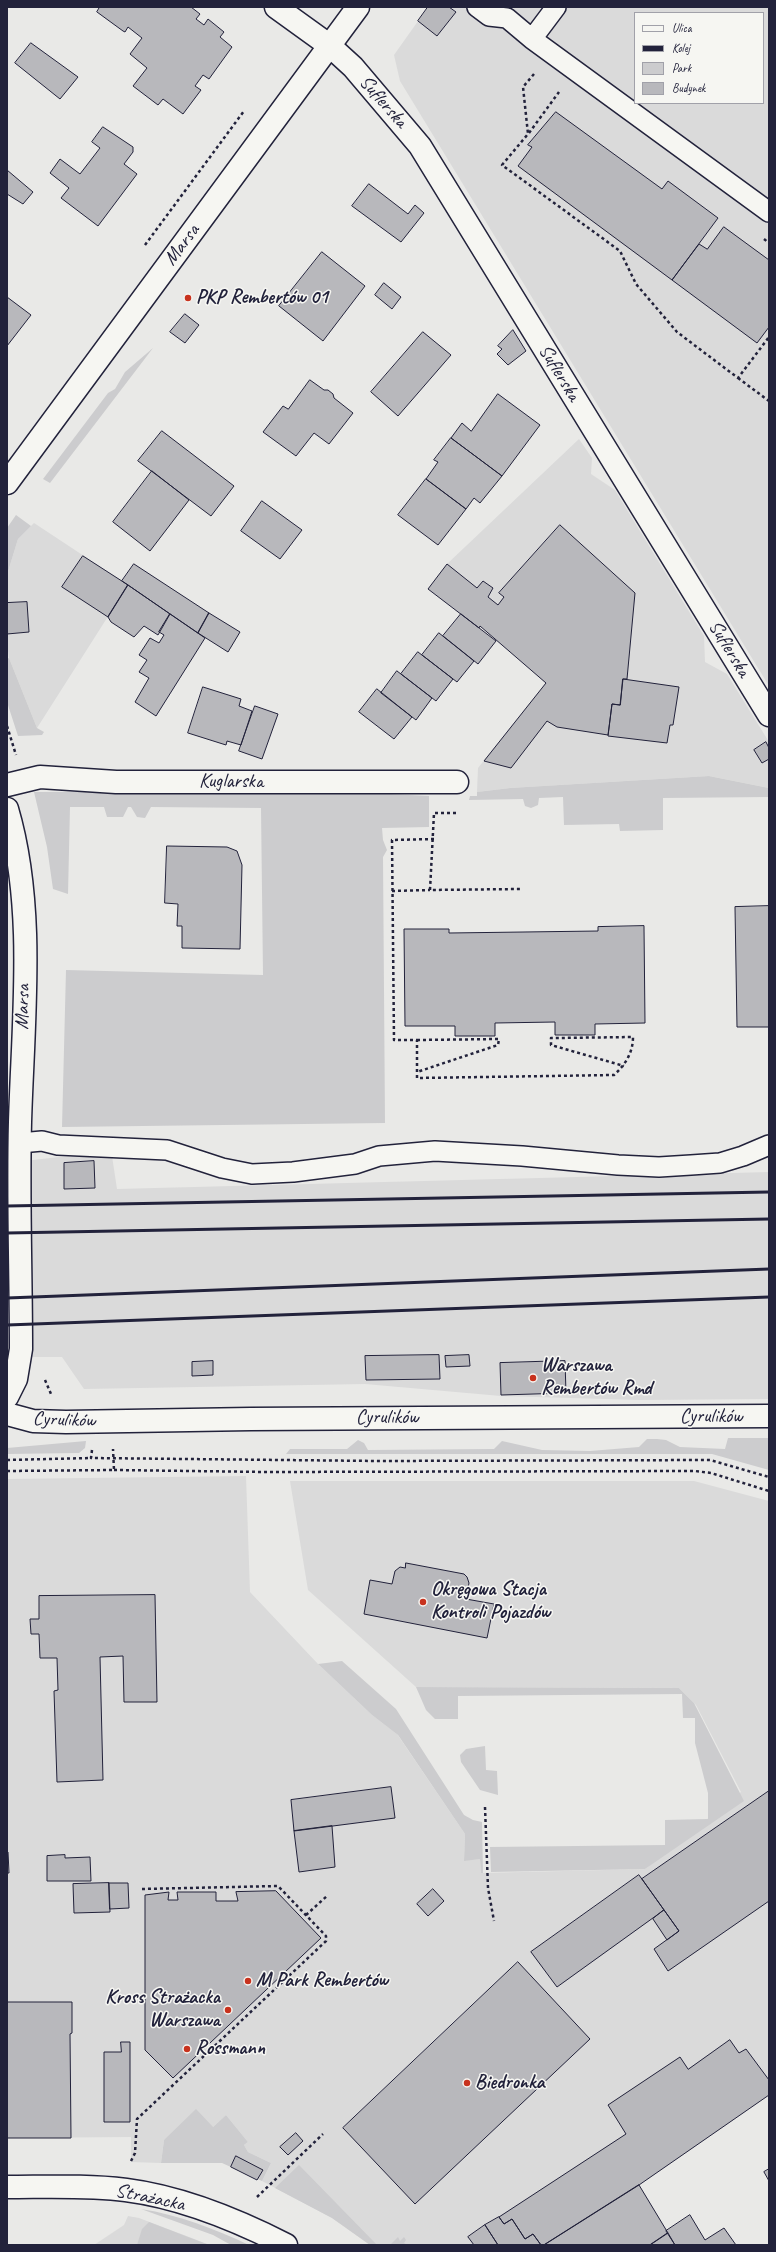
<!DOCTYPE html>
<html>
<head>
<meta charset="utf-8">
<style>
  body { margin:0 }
  #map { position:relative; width:776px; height:2252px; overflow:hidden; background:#e9e9e7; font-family:Caveat,sans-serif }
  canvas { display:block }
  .frame { position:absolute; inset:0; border:8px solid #22223b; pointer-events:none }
  .legend { position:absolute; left:634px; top:12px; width:130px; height:92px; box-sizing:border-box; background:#f6f6f2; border:1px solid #a1a1a9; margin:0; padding:5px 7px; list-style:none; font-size:12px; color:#22223b }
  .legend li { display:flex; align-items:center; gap:8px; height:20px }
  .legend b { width:20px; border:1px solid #a1a1a9 }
</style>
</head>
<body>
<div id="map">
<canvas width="776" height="2252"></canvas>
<div class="frame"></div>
<ul class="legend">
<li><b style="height:5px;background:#f6f6f2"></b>Ulica</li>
<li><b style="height:5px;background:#22223b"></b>Kolej</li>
<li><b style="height:11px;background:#ccccce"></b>Park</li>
<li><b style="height:11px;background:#b8b8bc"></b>Budynek</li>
</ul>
</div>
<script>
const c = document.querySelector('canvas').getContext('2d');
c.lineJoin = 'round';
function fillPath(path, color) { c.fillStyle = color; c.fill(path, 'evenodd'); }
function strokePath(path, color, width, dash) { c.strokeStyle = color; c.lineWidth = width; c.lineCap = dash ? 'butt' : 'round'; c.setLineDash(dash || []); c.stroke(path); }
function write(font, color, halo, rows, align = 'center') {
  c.font = font + ' Caveat,sans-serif'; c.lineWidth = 3; c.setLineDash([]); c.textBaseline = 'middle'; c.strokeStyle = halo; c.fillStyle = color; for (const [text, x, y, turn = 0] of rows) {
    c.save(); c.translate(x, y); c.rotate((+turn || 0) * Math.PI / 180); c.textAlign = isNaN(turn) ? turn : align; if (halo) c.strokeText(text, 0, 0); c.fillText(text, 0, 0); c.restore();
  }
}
const built = new Path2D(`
  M428 7H769V686L400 81 394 55ZM635 13H763V103H635Z
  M579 439 592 458 591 474 615 490 704 636 705 662 727 674 769 742V788L709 776 510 788 477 792 478 768 546 683 480 626 479 628 428 589 447 564Z
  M34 523 128 585 37 728 9 658 7 644V575L18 539Z
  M112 1156 117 1189 769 1172V1399L640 1400 501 1396 365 1384 84 1389 62 1357H7V1163L59 1157Z
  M246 1476 250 1592 318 1664 372 1715 397 1734 465 1834 464 1860 480 1859 481 1873 645 1869 741 1792 696 1705 679 1688 416 1687 308 1590 290 1481H694L769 1501V2095L639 2185 675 2245H370L332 2218 262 2181 271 2163 248 2152 244 2145 248 2142 226 2115 213 2127 164 2140 161 2163 131 2162V2137L7 2138V1479Z
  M128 2216 139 2218 210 2245H94L124 2225Z`);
const green = new Path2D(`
  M153 348 50 483 43 479 108 393 115 389 125 372Z
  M16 515 31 526 18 539 7 575V528Z
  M9 658 37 728 44 732 42 735 18 736 7 702V659Z
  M709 776 769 788V797L663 798V830L620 831 619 824 564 825 563 797 539 798 538 805 531 808 525 806 523 799 469 800 470 796H477V792L510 788Z
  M329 791 429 796V827L382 828 383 840 387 850 383 857 385 1123 62 1127 66 970 263 975 261 808 151 807 145 818 137 817 131 807H128L123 817H107L104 807H70L68 894 53 889 47 847 34 792Z
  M728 1438H769V1470L712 1454H286L290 1449H347L358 1440 364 1443 368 1450 494 1449 502 1441 542 1450 590 1451 639 1447 647 1439H657L666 1440 680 1447 725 1449Z
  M86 1441 85 1448 79 1453 7 1454V1448Z
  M342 1661 396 1709 464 1815 473 1820 482 1822 483 1873H481L480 1859 464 1861 465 1834 398 1735 372 1715 318 1664Z
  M416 1687 679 1688 694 1703 744 1801 645 1869 491 1872 490 1847 665 1845V1820L708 1819V1793L695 1743V1718H683L682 1694 458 1696V1719H435L426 1710Z
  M485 1746 486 1770 497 1771 498 1795 480 1790 461 1762 460 1755 466 1749Z
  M196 2109 213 2127 226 2115 248 2142 244 2145 248 2152 271 2163 262 2181 222 2163H161L164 2140Z
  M299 2165 377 2245H370L332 2218 275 2188Z
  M141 2209C179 2215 215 2229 249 2245H231L213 2235Z
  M149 2222 209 2245H210H137L142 2229Z
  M398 2237 400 2241 404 2237 406 2240 404 2243 407 2245H390Z`);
const building = new Path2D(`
  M100 7H191L200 14 196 19 204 25 208 19 224 32 220 37 232 47 209 79 203 75 195 86 201 90 183 114 163 99 158 105 133 86 147 68 130 54 142 38 128 27 125 32 123 31 97 12Z
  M428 7H449L456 12 437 36 418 21Z
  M31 43 78 77 60 99 15 63Z
  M556 112 662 189 668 181 718 218 672 280 518 166 532 147 528 145Z
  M103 127 133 147V152L124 164 137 174 98 226 61 198 69 188 50 173 60 159 80 174 100 148 92 142Z
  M7 170 33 192 23 204 7 194Z
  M369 184 408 214 415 205 424 213 401 242 352 206Z
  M724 227 769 260V327L757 343 672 280 699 244 707 249Z
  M322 252 365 286 323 341 279 306Z
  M384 283 401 297 392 309 375 295Z
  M7 297 31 315 7 346Z
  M185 314 199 325 185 343 170 332Z
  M513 330 526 351 508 365 497 354 502 349 498 346Z
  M423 332 451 355 398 416 371 392Z
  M310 380 324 390H328L333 394 334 398 353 413 329 444 314 433 296 456 263 432 283 406 288 409Z
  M498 394 540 425 502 476 451 438 462 423 471 431Z
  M162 431 234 486 211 516 138 461Z
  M451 438 502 476 480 503 474 498 466 509 426 479 438 462 434 460Z
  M152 471 189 500 150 551 113 522Z
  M426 479 466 509 438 545 398 515Z
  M262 501 302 530 280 559 241 531Z
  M560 525 635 593 627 679H623L620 705 612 704 608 735 557 727 547 721 511 768 484 761 546 683 480 626 479 628 428 589 447 564 477 588 483 581 493 588 488 597 498 605 504 597 499 593Z
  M83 556 128 585 108 617 62 587Z
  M134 564 209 613 198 633 122 581Z
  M128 585 170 614 158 635 144 626 134 637 111 622 108 617Z
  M27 602 29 632 7 634V603Z
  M209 613 240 632 228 652 198 633Z
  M170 614 205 638 156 716 135 702 149 678 139 672 147 660 139 655 150 638 159 643 164 635 159 632Z
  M461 614 496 641 478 664 443 636Z
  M439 633 474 661 457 682 422 655Z
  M418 652 453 679 436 701 401 674Z
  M397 671 432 698 416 720 381 693Z
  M623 679 679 687 673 725H670L667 743 608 736 612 704 620 705Z
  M203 687 241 699 239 706 252 711 241 745 227 741 226 745 188 733Z
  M377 689 412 717 394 739 359 712Z
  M255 706 278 714 262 759 239 751Z
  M766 742 769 748V759L762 763 754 750Z
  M167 846 227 847 237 851 242 865 240 949 182 948V926H177L178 904 165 903Z
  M769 906V1027H737L735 907Z
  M644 926 645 1023 595 1024V1035H555V1022L495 1023V1036H455V1026H405L404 929H449V933L598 931V927Z
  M94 1161 95 1188 64 1189V1163Z
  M439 1355 440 1379 366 1380 365 1356Z
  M469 1355 470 1366 446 1367 445 1356Z
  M213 1361V1375L192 1376V1362Z
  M565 1361 566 1393 501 1395 500 1363Z
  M406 1563 464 1574 467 1577 469 1583 466 1599 494 1604 487 1638 364 1614 370 1580 392 1584 395 1571 400 1567 405 1568Z
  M155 1595 157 1702H124L123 1656 100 1657 103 1780 57 1782 54 1691 58 1690 57 1658H40L39 1634H31L30 1619H39V1596Z
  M391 1787 395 1818 294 1831 291 1800Z
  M769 1791V1901L668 1971 654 1949 679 1931 642 1879Z
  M332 1826 335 1867 299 1872 294 1831Z
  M7 1852H8L9 1873H7Z
  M65 1855V1858L90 1857 91 1881H47V1856Z
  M639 1875 664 1910 557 1987 531 1952Z
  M109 1883H128L129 1908 110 1909Z
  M109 1883 110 1912 74 1913 73 1884Z
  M433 1889 444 1901 428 1916 417 1904Z
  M276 1891 321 1938 173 2078 145 2050V1895L169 1892 168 1900H178L177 1892H216V1901H238L236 1892Z
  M664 1910 679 1931 667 1940 653 1919Z
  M518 1962 590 2039 415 2204 343 2128Z
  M7 2002H72V2033L70 2034 71 2138H7Z
  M730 2040 739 2053 746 2049 769 2080V2095L639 2185 544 2245H541L533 2234 525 2239 512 2219 504 2224 499 2217 626 2134 608 2105 680 2057 688 2069Z
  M121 2042H130V2122H104V2052H121Z
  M296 2133 303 2141 288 2155 280 2147Z
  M236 2156 263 2170 257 2180 231 2167Z
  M769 2169V2181L764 2172Z
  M639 2185 668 2233 650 2245H544Z
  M690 2215 705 2240 724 2228 736 2245H675L666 2231Z
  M499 2217 504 2224 512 2219 525 2239 533 2234 541 2245H498L485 2225Z
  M485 2225 498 2245H474L468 2237Z
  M668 2233 675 2245H650Z`);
const path = new Path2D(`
  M534 74 523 87 528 134 502 165 620 251 636 284 677 332 738 378 769 337
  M529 133 559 92
  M764 239 769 243
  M145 245 244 111
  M738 378 769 401
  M7 726 16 755
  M456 813H434L430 890 520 889
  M434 839 392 840 394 1040H417V1078L614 1075C625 1065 633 1053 633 1037L556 1038H551V1045L624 1066
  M392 891 430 890
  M417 1040 499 1039 498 1045 417 1072
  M45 1380 51 1394
  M92 1450 91 1458 377 1461 710 1460 769 1477
  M7 1460 91 1458
  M114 1470 267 1472 695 1471 711 1473 769 1491
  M7 1471 114 1470 113 1449
  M485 1807 488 1888 494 1921
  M306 1915 327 1896
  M131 2161 135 2153 137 2119 326 1941V1936L278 1886 142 1889
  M257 2197 323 2134`);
const lane = new Path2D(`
  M477 7 489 16 507 18 532 39 769 212
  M532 39 556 7
  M20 1143 42 1141 58 1145 167 1150 222 1168 252 1174 293 1172 355 1164 379 1156 435 1151 522 1156 618 1165 659 1167 691 1165 720 1163 743 1156 769 1145`);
const street = new Path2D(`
  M276 7 330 46 353 67 420 146 769 715
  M7 785 40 777 116 782H457`);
const secondary = new Path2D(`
  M7 483 358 7
  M7 809C36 907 23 1020 20 1122 18 1197 21 1273 21 1349L16 1379 7 1397
  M7 1414 33 1421 66 1422 251 1419 769 1416
  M7 2187C46 2187 87 2185 126 2190 181 2197 237 2220 286 2245`);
const rail = new Path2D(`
  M7 1206 769 1192
  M7 1233 769 1219
  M7 1298 769 1269
  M7 1325 769 1297`);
const markers = [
  [188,298,4,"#c8321e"],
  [533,1378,4,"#c8321e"],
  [423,1602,4,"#c8321e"],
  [248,1981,4,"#c8321e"],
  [228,2010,4,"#c8321e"],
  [187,2049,4,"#c8321e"],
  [467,2083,4,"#c8321e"]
];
const streetNames = [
  ["Suflerska",383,102,49],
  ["Marsa",182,245,-53],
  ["Suflerska",559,373,59],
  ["Suflerska",729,649,59],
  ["Kuglarska",231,782],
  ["Marsa",23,1007,-88],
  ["Cyrulików",711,1417],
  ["Cyrulików",387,1418],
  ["Cyrulików",64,1420,2],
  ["Strażacka",150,2198,12]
];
const poiNames = [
  ["PKP Rembertów 01",196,298],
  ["Warszawa",541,1366],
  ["Rembertów Rmd",541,1389],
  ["Okręgowa Stacja",431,1590],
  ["Kontroli Pojazdów",431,1613],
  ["M Park Rembertów",256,1981],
  ["Kross Strażacka",220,1998,"right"],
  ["Warszawa",220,2021,"right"],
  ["Rossmann",195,2049],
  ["Biedronka",475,2083]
];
fillPath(built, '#dadada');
fillPath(green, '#ccccce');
fillPath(building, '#b8b8bc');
strokePath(building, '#22223b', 1);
strokePath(lane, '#22223b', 22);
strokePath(street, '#22223b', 25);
strokePath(secondary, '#22223b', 25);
strokePath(path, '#22223b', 2.5, [3, 3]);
strokePath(lane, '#f6f6f2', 19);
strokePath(street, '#f6f6f2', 22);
strokePath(secondary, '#f6f6f2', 22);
strokePath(rail, '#22223b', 3);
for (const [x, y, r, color] of markers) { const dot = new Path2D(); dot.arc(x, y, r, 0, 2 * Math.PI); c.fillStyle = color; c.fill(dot); strokePath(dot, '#f6f6f2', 1.5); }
write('20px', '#22223b', '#f6f6f2', streetNames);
write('bold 20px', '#22223b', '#f6f6f2', poiNames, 'left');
</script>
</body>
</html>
